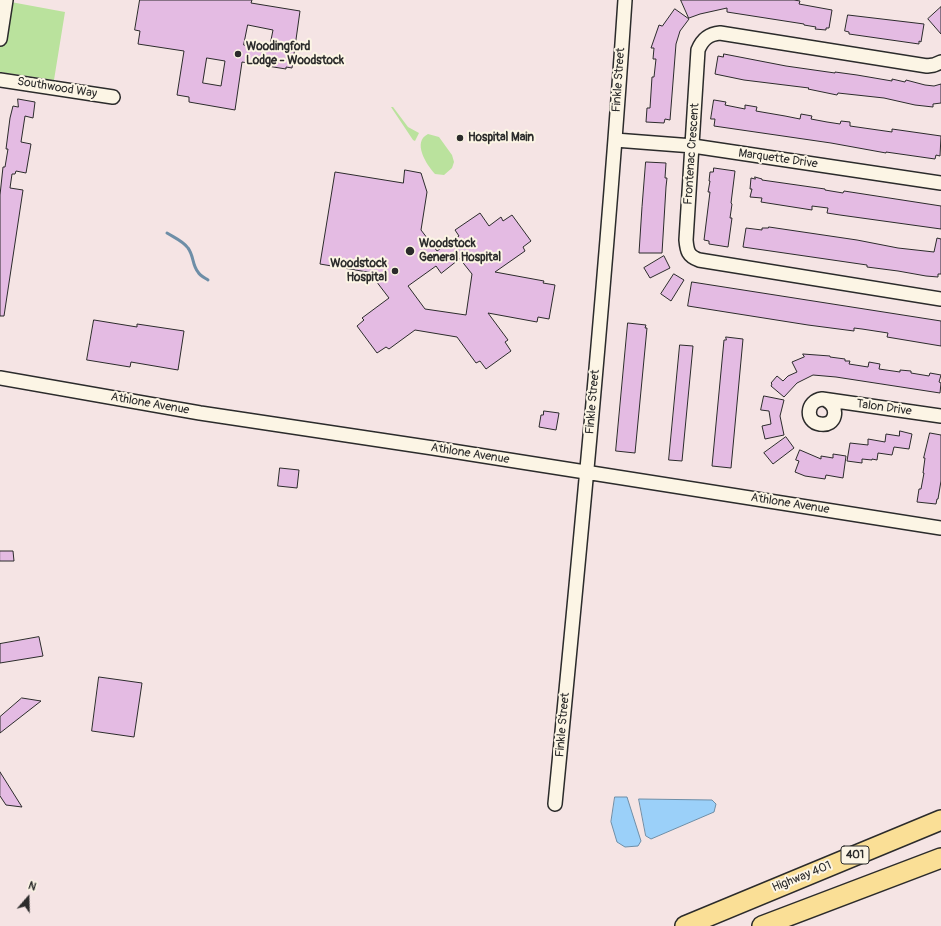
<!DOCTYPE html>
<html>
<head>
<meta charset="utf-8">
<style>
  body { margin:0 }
  #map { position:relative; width:941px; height:926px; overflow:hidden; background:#f5e4e4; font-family:Pangolin,sans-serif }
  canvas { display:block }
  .north { position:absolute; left:8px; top:878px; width:40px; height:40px; -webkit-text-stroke:3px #fcf5e5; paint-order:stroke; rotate:20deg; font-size:11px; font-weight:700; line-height:16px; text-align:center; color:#2b2b2b }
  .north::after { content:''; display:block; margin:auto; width:14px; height:18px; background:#2b2b2b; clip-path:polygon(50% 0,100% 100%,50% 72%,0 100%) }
</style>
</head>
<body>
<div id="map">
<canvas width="941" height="926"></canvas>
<div class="north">N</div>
</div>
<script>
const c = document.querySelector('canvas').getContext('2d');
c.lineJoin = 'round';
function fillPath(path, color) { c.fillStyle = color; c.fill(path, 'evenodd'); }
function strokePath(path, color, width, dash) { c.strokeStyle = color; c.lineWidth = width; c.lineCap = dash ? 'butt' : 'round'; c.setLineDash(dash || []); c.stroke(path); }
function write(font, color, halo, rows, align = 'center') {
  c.font = font + ' Pangolin,sans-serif'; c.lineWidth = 4; c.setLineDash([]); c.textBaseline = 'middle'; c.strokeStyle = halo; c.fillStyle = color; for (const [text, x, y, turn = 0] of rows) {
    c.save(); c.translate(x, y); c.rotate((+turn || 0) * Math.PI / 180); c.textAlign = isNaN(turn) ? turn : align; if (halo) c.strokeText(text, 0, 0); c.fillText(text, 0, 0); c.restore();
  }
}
const green = new Path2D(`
  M0 0 65 12 54 80 0 72Z
  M391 107H393L408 127 419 133 415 141 413 140Z
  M428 134 439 137 452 155 454 162 452 168 444 175 435 174C426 164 412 142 428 134Z`);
const water = new Path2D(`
  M615 797H627L641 841 638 846 625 847 617 842 611 822Z
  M639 799 712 800 716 804 714 812 651 839 646 836Z`);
const stream = new Path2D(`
  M167 233C175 238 183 241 188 248 194 256 192 265 198 272 200 276 205 278 208 280`);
const building = new Path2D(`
  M140 0H252L251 3 300 11 292 68 286 67V69L242 62 235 110 189 102V97L177 95 184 51 138 44 140 31 135 30ZM248 25 273 30 269 50 244 45ZM207 58 225 61 221 86 203 83Z
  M681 0H794L800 1 799 4 832 10 829 28H826V30L815 29 816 27 804 25V24L727 12V8L700 14 689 18Z
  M941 7V34L928 19Z
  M675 9 689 19 680 31 676 44 670 120 665 119 664 123 646 122 647 108H650L652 77H654L656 59H653L654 48H651L659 25 662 26Z
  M848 15 924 24 921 42 919 41V44L849 34V32L845 31Z
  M724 54 786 66 835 73V72L857 75 892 81V79L905 82 906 80 925 85 934 86 941 84V103L933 104V107L915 105 884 98 838 93 837 95 808 89 809 88 744 80 715 74 718 56 723 57Z
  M18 99 35 102 33 118 25 116 21 142 31 144 26 173 16 171 15 174H12L10 188 23 190 4 316H0V195L3 167H5L8 149H6L10 118 13 106 18 107Z
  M714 100 726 102 725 105 745 109V105L757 107 756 111 785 116 800 119 801 114 812 116 811 119 827 122 840 124 841 121 850 122V126L892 132V129L941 136 940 156 936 155 935 159 886 152V153L831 143 714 126 715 119H711Z
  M646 162 666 163 665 178H667L666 187 662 253H639L642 207Z
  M714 168 735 171 731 203 732 204 730 218H732L728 247 709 244V241L704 240 710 192H708L710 181H709L710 172H713Z
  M405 170 421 173 427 192 421 230 437 251 459 236 455 230 480 213 489 226 501 217 503 221 512 215 531 241 523 247 525 251 495 272 544 281 543 283 555 285 549 319 538 317 537 322 488 313 508 340 505 342 511 351 486 369 480 361 476 363 457 337 415 330 389 349 386 347 377 353 357 326 364 320 362 318 389 298 376 281 385 275 320 264 335 172 403 183ZM460 259 472 274 466 315 425 309 408 286 436 266 441 273Z
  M755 177 762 179V180L825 189V190L843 193 844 191 941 206V229L840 215 827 213 828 208 812 206V210L761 202 762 198 750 197 752 189H750L751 178 755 179Z
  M769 227 857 240 898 248 934 252 937 238 941 239V274H938V277L926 276 898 271 867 267V265L743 247 746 228 762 230V228H768Z
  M664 256 670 268 650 278 644 268Z
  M674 274 684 280 671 301 661 294Z
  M692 282 941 321V346L887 337 888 333 862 329 854 328V331L808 325 688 306Z
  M94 320 137 327V324L184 331 178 370 131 362 130 367 87 360Z
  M628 323 646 325 645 328H647L635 453 616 451Z
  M726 337 743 339 731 468 712 466 724 340H726Z
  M680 345 693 346 682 461 669 460Z
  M803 354 830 356V357L845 359V361H850L849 364 868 367 869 362 880 364 879 369 900 372V370L911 371V373L929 376 930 373 941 375 939 382 941 383 940 393 836 377 813 375 797 383 784 397 771 386 772 384 771 383 777 376 783 381 788 376 797 372 792 362 804 357Z
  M764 396 784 400 780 416 784 435 765 439 762 426 771 424 769 411 761 410Z
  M544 411 559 413 556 430 539 427 541 415H543Z
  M900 431 912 434 909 449 894 447 892 455 878 453 877 460 872 459V460L862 459V463L847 461 850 443 868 445V439L885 442 886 434 899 436Z
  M930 433 941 435V481L938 499H937L936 504 917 502 919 489H921L924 473H923L925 458H924Z
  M786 437 794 448 773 464 764 453Z
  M800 450 821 459V456L833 458V454L846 456 843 478 826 475 825 479 805 476 795 472 799 461 796 460Z
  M280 468 299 470 297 488 278 486Z
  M0 551H13L14 561H0Z
  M39 637 43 656 0 663V644Z
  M99 677 142 683 134 737 92 731Z
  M22 698 41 701 0 733V717Z
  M0 772 22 807 6 805 0 796Z`);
const minor = new Path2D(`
  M0 39 6 0
  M941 62 934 65 927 66 720 33C708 34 702 40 698 50L686 240C687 251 688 256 699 260L941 299
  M0 80 113 97
  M615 140 693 146 941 183
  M0 378 200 413 433 448 941 528
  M826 400C840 407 836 427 820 424 805 422 806 401 822 399L941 416
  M555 804C581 537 607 269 625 0`);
const highway = new Path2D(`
  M685 926 941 820
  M762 926 941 858`);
const markers = [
  [238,54,4,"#2b2b2b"],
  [460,138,4,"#2b2b2b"],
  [410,251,5,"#2b2b2b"],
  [395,271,4,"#2b2b2b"]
];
const shields = [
  [855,855,28]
];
const shieldNames = [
  ["401",855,855]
];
const poiNames = [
  ["Woodingford",246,47],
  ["Lodge - Woodstock",246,61],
  ["Hospital Main",468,138],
  ["Woodstock",419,244],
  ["General Hospital",419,258],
  ["Woodstock",387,264,"right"],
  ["Hospital",387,278,"right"]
];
const streetNames = [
  ["Finkle Street",619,80,-86],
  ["Southwood Way",57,88,9],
  ["Frontenac Crescent",692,154,-86],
  ["Marquette Drive",778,159,8],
  ["Finkle Street",593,402,-85],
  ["Athlone Avenue",150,404,10],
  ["Talon Drive",884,408,8],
  ["Athlone Avenue",470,454,9],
  ["Athlone Avenue",790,504,9],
  ["Finkle Street",563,725,-85],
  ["Highway 401",802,877,-22]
];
fillPath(green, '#bae29d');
fillPath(water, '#9bd0f9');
strokePath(water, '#6e8ea7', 1);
strokePath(stream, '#6e8ea7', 3);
fillPath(building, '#e4bbe3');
strokePath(building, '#2b2b2b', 1);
strokePath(minor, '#2b2b2b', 16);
strokePath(highway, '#2b2b2b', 22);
strokePath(minor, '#fcf5e5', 13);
strokePath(highway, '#fadf96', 19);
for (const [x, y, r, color] of markers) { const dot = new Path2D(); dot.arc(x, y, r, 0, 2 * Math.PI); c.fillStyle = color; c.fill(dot); strokePath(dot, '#fcf5e5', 1.5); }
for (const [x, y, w] of shields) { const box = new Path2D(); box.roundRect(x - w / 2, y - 9, w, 18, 3); c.fillStyle = '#fcf5e5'; c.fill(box); strokePath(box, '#2b2b2b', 1); }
write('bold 11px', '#2b2b2b', null, shieldNames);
write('bold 12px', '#2b2b2b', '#fcf5e5', poiNames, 'left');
write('12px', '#2b2b2b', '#fcf5e5', streetNames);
</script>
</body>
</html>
